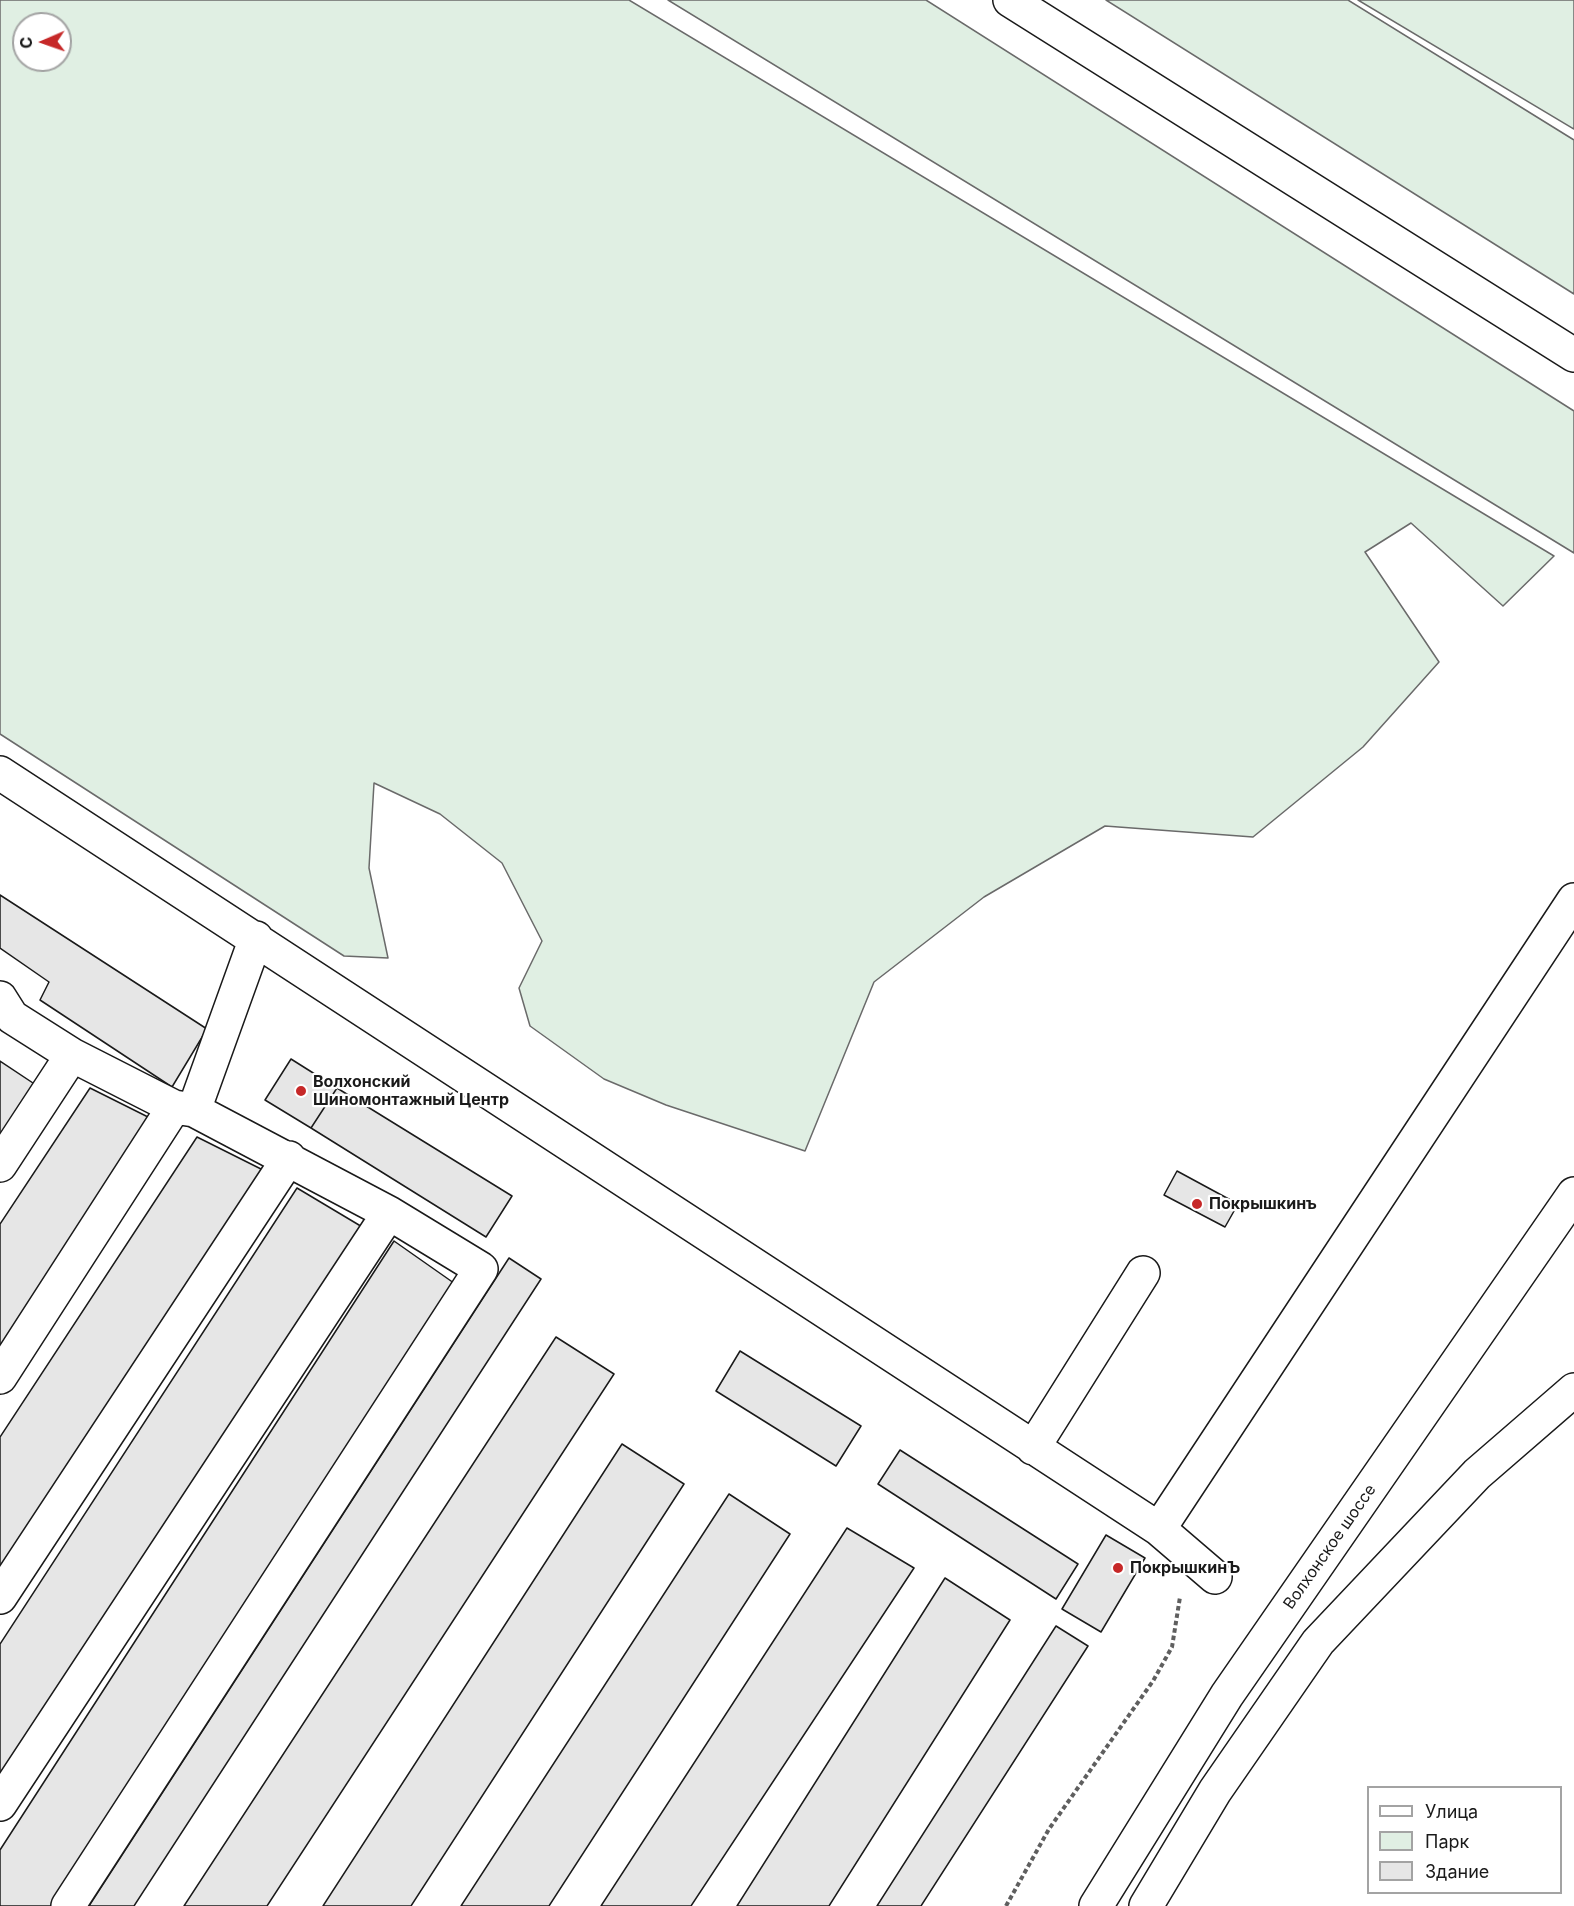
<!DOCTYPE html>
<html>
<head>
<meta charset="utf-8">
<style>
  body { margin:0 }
  #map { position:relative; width:1574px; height:1906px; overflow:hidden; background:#fff; font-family:Inter,sans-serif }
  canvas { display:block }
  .legend { position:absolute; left:1367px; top:1786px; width:195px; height:108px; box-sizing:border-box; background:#fff; border:2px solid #a3a3a3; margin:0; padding:8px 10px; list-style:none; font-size:18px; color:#1a1a1a }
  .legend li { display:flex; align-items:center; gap:12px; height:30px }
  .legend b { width:30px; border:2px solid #a3a3a3 }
  .north { position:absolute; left:12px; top:12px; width:60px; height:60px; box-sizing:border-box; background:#fff; border:2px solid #a3a3a3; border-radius:50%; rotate:268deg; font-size:16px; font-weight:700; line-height:24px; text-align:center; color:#1a1a1a }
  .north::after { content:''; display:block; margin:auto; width:21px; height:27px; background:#c62828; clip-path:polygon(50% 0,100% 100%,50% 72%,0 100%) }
</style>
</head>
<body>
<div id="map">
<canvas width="1574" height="1906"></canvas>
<ul class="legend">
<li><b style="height:8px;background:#fff"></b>Улица</li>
<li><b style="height:16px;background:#e0efe3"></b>Парк</li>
<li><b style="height:16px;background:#e6e6e6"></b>Здание</li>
</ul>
<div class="north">С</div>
</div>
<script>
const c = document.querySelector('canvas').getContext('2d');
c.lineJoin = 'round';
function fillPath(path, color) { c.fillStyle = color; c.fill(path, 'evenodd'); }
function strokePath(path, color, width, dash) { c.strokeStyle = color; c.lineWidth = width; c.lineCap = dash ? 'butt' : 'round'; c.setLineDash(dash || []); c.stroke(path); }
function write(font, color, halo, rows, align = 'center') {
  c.font = font + ' Inter,sans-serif'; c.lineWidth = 4.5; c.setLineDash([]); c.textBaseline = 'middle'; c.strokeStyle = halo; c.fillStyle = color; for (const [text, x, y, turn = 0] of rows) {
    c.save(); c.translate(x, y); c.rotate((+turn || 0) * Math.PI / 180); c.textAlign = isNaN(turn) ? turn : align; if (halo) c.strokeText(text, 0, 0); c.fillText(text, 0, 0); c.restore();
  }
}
const green = new Path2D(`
  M0 0H629L1554 556 1503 606 1411 523 1365 552 1439 662 1363 747 1253 837 1105 826 984 897 874 982 805 1151 666 1105 604 1079 530 1026 519 988 542 941 502 863 440 814 374 783 369 868 388 958 344 956 0 734ZM24 24H60V60H24Z
  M668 0H926L1574 411V553Z
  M1106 0H1348L1574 140V294Z
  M1358 0H1574V129Z`);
const building = new Path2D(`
  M0 895 207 1029 172 1087 40 1000 49 982 0 948Z
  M291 1059 337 1088 311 1128 265 1100Z
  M0 1061 39 1087 0 1146Z
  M90 1088 152 1119 0 1353V1224Z
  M337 1088 512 1196 486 1237 311 1128Z
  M197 1137 263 1170 0 1569V1437Z
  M1177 1171 1238 1204 1225 1227 1164 1195Z
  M297 1188 369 1231 0 1785V1644Z
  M394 1241 461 1288 57 1906H0V1850Z
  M509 1258 541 1279 134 1906H89Z
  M556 1337 614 1374 267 1906H184Z
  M740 1351 861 1426 836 1466 716 1391Z
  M622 1444 684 1484 411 1906H323Z
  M900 1450 1078 1564 1056 1599 878 1484Z
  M729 1494 790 1534 549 1906H461Z
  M847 1528 914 1568 691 1906H601Z
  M1106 1535 1145 1558 1101 1632 1062 1609Z
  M945 1578 1010 1620 829 1906H737Z
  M1056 1626 1088 1646 921 1906H877Z`);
const path = new Path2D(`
  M1006 1906 1049 1829 1153 1681 1172 1647 1180 1597`);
const minor = new Path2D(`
  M1010 0 1574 355
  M0 773 1159 1529 1215 1577
  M0 998 12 1017 72 1055 174 1107
  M0 1165 72 1055
  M0 1377 174 1107 194 1110 256 938
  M1033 1448 1143 1273
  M1159 1529 1574 900
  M0 1597 289 1158
  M0 1804 389 1213
  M68 1906 481 1269 389 1213 194 1110
  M1146 1906 1215 1791 1318 1642 1477 1474 1574 1390`);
const major = new Path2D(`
  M1096 1906 1227 1695 1574 1194`);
const markers = [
  [301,1091,6,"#c62828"],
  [1197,1204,6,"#c62828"],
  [1118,1568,6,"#c62828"]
];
const poiNames = [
  ["Волхонский",313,1082],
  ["Шиномонтажный Центр",313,1100],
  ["Покрышкинъ",1209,1204],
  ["ПокрышкинЪ",1130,1568]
];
const streetNames = [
  ["Волхонское шоссе",1330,1547,-55]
];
fillPath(green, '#e0efe3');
strokePath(green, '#6a6a6a', 1.5);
fillPath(building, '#e6e6e6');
strokePath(building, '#1a1a1a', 1.5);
strokePath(minor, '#1a1a1a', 36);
strokePath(major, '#1a1a1a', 36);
strokePath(path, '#5f5f5f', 4, [4.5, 3]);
strokePath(minor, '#fff', 33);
strokePath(major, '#fff', 33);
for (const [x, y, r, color] of markers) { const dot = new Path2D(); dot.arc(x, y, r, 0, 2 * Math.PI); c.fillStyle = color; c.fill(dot); strokePath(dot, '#fff', 2); }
write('bold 16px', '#1a1a1a', '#fff', poiNames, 'left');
write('16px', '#1a1a1a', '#fff', streetNames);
</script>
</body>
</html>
